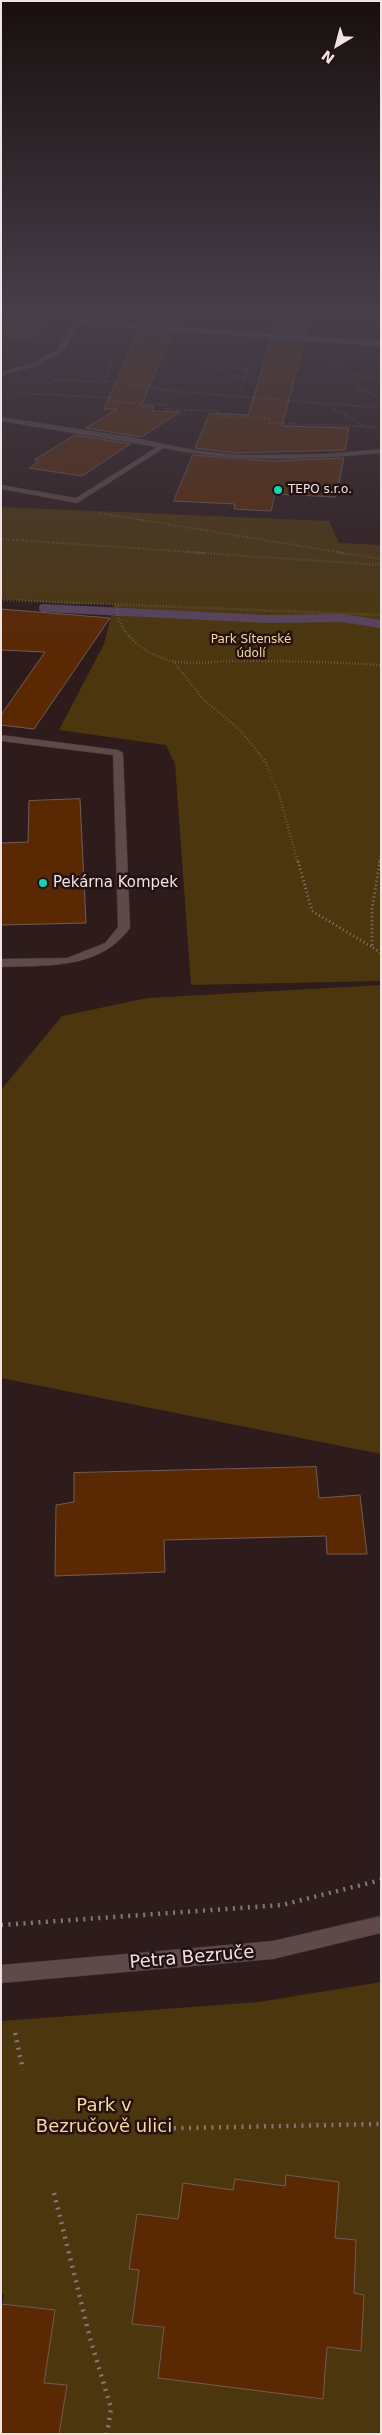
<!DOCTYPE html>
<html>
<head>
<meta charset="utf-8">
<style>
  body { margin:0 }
  #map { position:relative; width:382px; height:2435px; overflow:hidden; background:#2e1b1b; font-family:"DejaVu Sans",sans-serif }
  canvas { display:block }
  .frame { position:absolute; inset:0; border:2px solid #f1e3e3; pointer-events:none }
  .north { position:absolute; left:312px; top:20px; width:50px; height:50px; -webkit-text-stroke:4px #241112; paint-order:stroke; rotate:217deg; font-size:14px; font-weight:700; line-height:20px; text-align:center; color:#f1e3e3 }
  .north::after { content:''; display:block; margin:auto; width:18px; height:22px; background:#f1e3e3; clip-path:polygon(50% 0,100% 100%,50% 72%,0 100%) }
</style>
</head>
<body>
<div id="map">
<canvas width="382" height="2435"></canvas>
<div class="frame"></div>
<div class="north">N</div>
</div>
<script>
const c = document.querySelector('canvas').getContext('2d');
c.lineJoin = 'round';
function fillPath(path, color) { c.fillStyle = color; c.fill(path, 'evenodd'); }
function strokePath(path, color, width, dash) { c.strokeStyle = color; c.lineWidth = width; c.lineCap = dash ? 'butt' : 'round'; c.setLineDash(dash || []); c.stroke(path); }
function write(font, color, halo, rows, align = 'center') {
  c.font = font + ' "DejaVu Sans",sans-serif'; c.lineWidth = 5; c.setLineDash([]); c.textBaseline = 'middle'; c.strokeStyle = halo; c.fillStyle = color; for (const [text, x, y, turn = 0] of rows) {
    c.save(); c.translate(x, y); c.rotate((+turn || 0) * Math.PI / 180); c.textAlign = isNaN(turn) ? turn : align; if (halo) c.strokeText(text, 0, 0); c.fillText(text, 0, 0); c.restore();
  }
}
const green = new Path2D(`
  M1 507 329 521 339 543 381 545V981L191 985 175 764 166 745 59 730 104 644 114 604H69L1 599Z
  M381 985V1454L1 1378V1090L62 1016 147 998Z
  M381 1982V2434H59L67 2385 44 2383 55 2310 3 2304 4 2294 1 2293V2021L259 2002ZM286 2175 339 2182 335 2238 356 2241 354 2293 364 2295 361 2351 327 2347 215 2385 159 2378 164 2327 132 2324 139 2270 129 2268 137 2214 178 2219 183 2184 233 2190 235 2179 285 2186Z`);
const stream = new Path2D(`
  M43 608 267 619 342 618 381 624`);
const building = new Path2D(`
  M13 312H49L32 340H1V330Z
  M148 312H180L175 325 143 323Z
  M279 312 311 314 306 335 273 332Z
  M140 330 172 333 141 406H154L152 411 180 412 141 437 86 428 117 409H104Z
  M271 340 304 342 282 426 349 428 345 450 237 453 195 448 210 413 248 415Z
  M75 435 130 444 82 476 29 468 39 461 35 460Z
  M193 455 272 461 344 458 336 497 275 494 271 511 234 509 235 504 174 501Z
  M1 609 110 618 34 729 1 725V715L45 652 1 650Z
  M80 799 86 923 1 925V843L28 842 29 801Z
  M316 1467 319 1498 360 1495 367 1554H327L326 1536 164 1540 165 1572 55 1576 56 1505 74 1502V1473Z
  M286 2175 339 2182 335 2238 356 2240 354 2293 364 2295 361 2351 327 2347 323 2399 158 2378 164 2327 132 2324 139 2270 129 2269 137 2214 178 2219 183 2183 233 2190 235 2179 285 2186Z
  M1 2304 55 2310 44 2383 67 2385 59 2434H1Z`);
const pathFar3 = new Path2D(`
  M300 312 381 317
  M193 352 208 366 248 369 237 396
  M333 363 350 374 381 378
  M214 368 245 379
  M248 369 253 356
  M350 374 359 389 381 398
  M53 380 110 382 183 392 381 408
  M105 382 116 346
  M17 393 114 398 113 402 166 405 165 409 218 411V416L270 418 269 423 379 427
  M331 407 365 426
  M99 513 344 553
  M1 539 205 553`);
const pathFar2 = new Path2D(`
  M187 552 381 565
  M336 552 381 559
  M1 600 381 615
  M117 606C116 634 147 655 172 661 189 665 222 661 240 661 287 661 334 662 381 665
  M173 661 203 699 240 730 265 761 278 791 298 863
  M379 863 381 852`);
const pathFar1 = new Path2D(`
  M298 861 312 911 372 947
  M380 861 372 909V947L381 953`);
const path = new Path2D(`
  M1 1925 282 1905 381 1880
  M15 2033 23 2070
  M39 2131 381 2124
  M54 2193 90 2338 111 2408 107 2434`);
const service = new Path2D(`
  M1 735 118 750 123 753 130 928C99 970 48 965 1 967V959L67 958 105 943 118 927 113 755 1 741Z`);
const minor = new Path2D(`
  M79 312H85L81 320 381 342V346L79 324 63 351 36 366 1 376V372L32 364 58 349Z
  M1 417 130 437 193 450 237 455 327 454 381 449V453C308 460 236 463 164 448L77 503 1 489V485L76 498 157 447 1 421Z`);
const tertiary = new Path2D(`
  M381 1916V1933L273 1959 1 1983V1965L273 1941Z`);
const markers = [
  [278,490,5,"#12d5b4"],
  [43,883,5,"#12d5b4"]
];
const farPoinames = [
  ["TEPO s.r.o.",288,490]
];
const farParknames = [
  ["Park Sítenské",251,640],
  ["údolí",251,654]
];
const poiNames = [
  ["Pekárna Kompek",53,883]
];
const nearStreetnames = [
  ["Petra Bezruče",192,1958,-5]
];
const nearParknames = [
  ["Park v",104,2106],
  ["Bezručově ulici",104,2127]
];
fillPath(green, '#4b360d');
strokePath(stream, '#5a445e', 8);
fillPath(building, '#5b2804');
strokePath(building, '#715d52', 1);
strokePath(service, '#453637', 1);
strokePath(minor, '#453637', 1);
strokePath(tertiary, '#453637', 1);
strokePath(pathFar3, '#877676', 2, [0.5, 2]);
strokePath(pathFar2, '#877676', 2.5, [0.5, 2.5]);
strokePath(pathFar1, '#877676', 3, [1, 3]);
strokePath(path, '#877676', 4.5, [2, 5.5]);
fillPath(service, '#5f4949');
fillPath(minor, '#5f4949');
fillPath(tertiary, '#5f4949');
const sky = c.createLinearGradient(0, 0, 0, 653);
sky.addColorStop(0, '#190f0f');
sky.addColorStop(0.48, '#463f4a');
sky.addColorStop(1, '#463f4a00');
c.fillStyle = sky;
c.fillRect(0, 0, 382, 653);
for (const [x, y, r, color] of markers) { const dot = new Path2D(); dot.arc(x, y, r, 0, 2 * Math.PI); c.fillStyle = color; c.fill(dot); strokePath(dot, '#241112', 2); }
write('12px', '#f1e3e3', '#241112', farPoinames, 'left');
write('12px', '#fad89e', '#241112', farParknames);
write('15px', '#f1e3e3', '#241112', poiNames, 'left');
write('18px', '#f1e3e3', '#241112', nearStreetnames);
write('18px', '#fad89e', '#241112', nearParknames);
</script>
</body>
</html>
